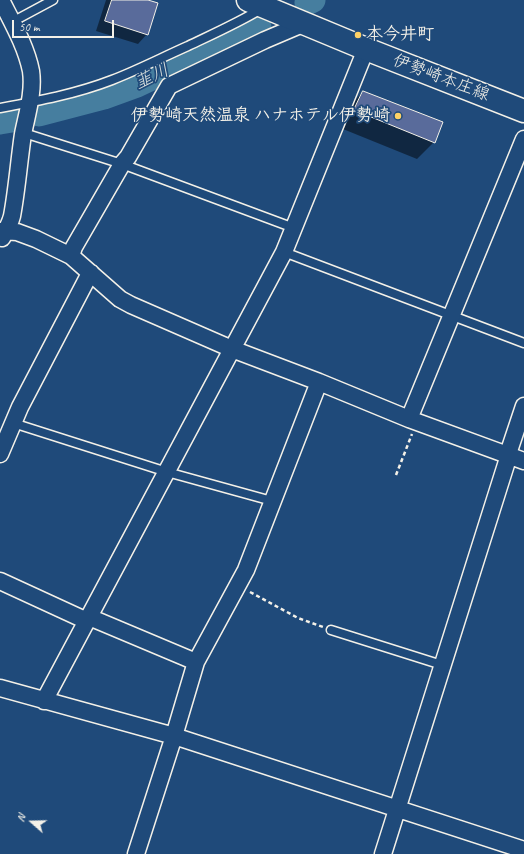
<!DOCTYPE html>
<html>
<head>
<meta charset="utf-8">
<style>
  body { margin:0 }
  #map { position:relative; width:524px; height:854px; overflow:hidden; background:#1f4a7a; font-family:Caveat,sans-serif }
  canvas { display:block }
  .north { position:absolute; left:12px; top:802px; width:40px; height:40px; -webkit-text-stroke:3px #1f4a7a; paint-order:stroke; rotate:290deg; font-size:11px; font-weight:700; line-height:16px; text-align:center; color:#f4f1e8 }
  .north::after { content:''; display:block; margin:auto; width:14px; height:18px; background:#f4f1e8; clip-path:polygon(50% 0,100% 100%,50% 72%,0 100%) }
  .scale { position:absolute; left:12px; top:20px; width:102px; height:18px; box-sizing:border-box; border:2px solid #f4f1e8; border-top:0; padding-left:5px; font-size:12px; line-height:14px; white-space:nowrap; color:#f4f1e8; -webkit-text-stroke:3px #1f4a7a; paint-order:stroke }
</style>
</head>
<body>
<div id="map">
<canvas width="524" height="854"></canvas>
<div class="north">N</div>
<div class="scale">50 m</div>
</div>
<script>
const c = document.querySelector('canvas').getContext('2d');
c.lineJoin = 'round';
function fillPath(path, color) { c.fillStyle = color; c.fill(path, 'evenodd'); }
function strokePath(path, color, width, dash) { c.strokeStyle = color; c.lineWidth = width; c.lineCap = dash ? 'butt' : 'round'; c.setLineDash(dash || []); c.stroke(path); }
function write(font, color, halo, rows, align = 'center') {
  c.font = font + ' Caveat,"Klee One",sans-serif'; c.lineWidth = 3.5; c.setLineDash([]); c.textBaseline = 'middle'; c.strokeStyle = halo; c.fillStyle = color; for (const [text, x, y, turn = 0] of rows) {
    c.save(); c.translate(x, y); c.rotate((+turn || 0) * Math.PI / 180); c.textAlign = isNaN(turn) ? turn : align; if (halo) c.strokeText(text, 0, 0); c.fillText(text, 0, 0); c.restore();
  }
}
const shadow = new Path2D(`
  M106 0H145L147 34 138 44 96 31Z
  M363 92 434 142 417 159 338 127 346 109Z`);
const river = new Path2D(`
  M307 3 313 0
  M39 114 104 97 137 85 259 27
  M0 122 18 119`);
const building = new Path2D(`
  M112 0H148L158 3 148 35 105 21Z
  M363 91 443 122 435 143 354 110Z`);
const path = new Path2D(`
  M396 475 412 434
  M250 592 298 618 323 627`);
const service = new Path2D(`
  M12 22 53 0
  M0 108C38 101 76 94 112 80 138 70 163 57 188 46 213 34 238 23 261 9
  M24 133 122 164 294 228
  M284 252 524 343
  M13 423 167 472 272 501
  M331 630 442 665`);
const minor = new Path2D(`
  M1 0C12 22 26 46 31 71 34 92 27 114 23 134 19 161 17 189 12 216 10 224 6 231 2 238
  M0 231 17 232 36 239 71 256 120 299 131 305 232 349 319 382 409 419 524 461
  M71 256 74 247 122 164 128 157 169 86 265 40 305 23
  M409 419 524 139
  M0 454 20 407 87 279 91 273
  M0 581 87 621
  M89 617 196 662
  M0 688 174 736 524 850
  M44 701 284 252 366 49
  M136 854 174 736 196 662 246 570 319 382
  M383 854 509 455 510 448 524 406`);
const primary = new Path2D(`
  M248 0 366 49 524 111`);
const markers = [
  [358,35,4,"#ffd166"],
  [398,116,4,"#ffd166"]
];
const poiNames = [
  ["本今井町",366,35],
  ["伊勢崎天然温泉 ハナホテル伊勢崎",390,116,"right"]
];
const streetNames = [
  ["伊勢崎本庄線",441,78,21]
];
const waterNames = [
  ["韮川",152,77,-25]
];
fillPath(shadow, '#0007');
strokePath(river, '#467e9f', 25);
fillPath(building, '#596b9b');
strokePath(building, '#f4f1e8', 1);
strokePath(service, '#f4f1e8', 11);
strokePath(minor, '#f4f1e8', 19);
strokePath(primary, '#f4f1e8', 25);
strokePath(path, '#f4f1e8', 2.5, [4, 3]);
strokePath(service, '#1f4a7a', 8);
strokePath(minor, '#1f4a7a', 16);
strokePath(primary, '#1f4a7a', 22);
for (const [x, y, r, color] of markers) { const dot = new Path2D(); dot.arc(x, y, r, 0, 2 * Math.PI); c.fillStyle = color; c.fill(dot); strokePath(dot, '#1f4a7a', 1.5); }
write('bold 17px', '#f4f1e8', '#1f4a7a', poiNames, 'left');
write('17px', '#f4f1e8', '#1f4a7a', streetNames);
write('italic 18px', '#dae0dd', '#1f4a7a', waterNames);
</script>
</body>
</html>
